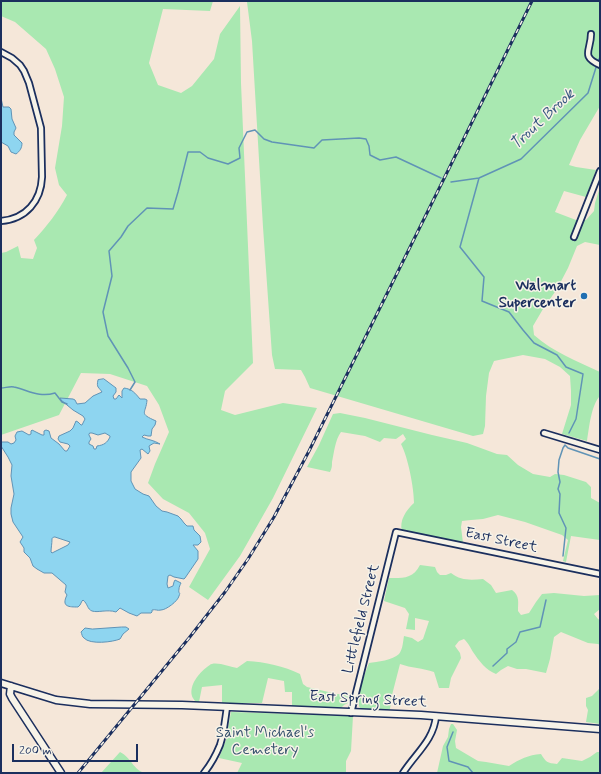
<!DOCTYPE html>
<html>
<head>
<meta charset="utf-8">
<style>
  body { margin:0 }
  #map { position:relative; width:601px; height:774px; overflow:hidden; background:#f5e7d9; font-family:Mynerve,sans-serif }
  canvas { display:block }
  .frame { position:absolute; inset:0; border:2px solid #1b2f5e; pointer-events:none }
  .scale { position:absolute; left:12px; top:744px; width:126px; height:18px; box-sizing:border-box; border:2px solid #1b2f5e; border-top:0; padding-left:5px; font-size:12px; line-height:14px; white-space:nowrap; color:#1b2f5e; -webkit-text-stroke:3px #f7f3e8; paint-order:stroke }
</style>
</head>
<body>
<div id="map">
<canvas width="601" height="774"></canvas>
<div class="frame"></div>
<div class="scale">200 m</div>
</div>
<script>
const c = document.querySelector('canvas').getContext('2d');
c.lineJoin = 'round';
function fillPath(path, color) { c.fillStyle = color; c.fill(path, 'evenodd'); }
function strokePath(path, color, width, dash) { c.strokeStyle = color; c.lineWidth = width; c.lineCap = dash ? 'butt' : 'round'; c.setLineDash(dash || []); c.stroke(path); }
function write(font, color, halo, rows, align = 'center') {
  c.font = font + ' Mynerve,sans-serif'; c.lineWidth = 3; c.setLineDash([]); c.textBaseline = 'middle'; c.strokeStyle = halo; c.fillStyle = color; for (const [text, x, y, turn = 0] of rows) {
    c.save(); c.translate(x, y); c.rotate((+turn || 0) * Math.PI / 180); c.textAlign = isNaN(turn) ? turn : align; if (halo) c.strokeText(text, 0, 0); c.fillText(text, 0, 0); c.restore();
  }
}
const green = new Path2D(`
  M1 1H213L210 11 163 9 149 63 158 85 181 93 192 86 214 59 220 34 240 6 241 83 253 363 225 391 221 410 235 415 283 403 317 408 273 498 240 556 208 600 189 587 210 549 205 533 189 513 163 499 148 483 155 464 169 432 159 405 147 386 110 374 81 373 59 415 1 435V253L6 252 18 246 21 258 33 259 37 248 34 240C47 226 58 212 67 195L59 185 55 168 62 126 64 97 55 69 46 49 15 22 1 16Z
  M248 1H600V106L580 140 569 165 576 167 596 170 586 197 564 191 555 212 576 220H586L594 211 595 203 600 187V245L585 242 577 246 568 268 557 289 543 309 533 326 534 335C553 352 577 361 600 372V396C591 405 589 429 587 441L562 434 571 405V391L570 376 560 367 545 359 523 355 494 361 489 373 486 396 485 426 483 434 473 436 310 388 305 377 301 370 275 369 272 355 263 227 252 41 247 2Z
  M340 413 365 418 432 435 467 443 497 454 507 455 518 465 533 474 550 477 555 474 564 475 586 482 591 487V498L600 503V540L571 536 566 562 563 561 568 540 562 535 525 522 498 515 483 519 471 520 462 521 461 527 463 543 402 531C399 521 406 510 414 503 414 488 408 457 401 444L406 439 403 434 396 439 384 438 380 442 365 436 341 432C335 440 334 453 332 462 332 466 332 468 330 472L307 467 319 445 333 414Z
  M420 565 435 567 437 572 440 575H446L451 573C461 581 471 580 483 579L491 585 496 593 512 590C520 596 518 602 518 611L521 615 529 613 536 602 542 594 554 593 584 596 600 595V609L594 614 598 619 600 620V645L598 644 588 643 561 632 554 637 550 659 546 673 526 669H517L508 666 501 670 496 674C486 670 479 661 473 652 470 647 469 644 464 639L459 641 455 646 460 653 461 658 451 678 449 688H439L434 672C423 668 411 668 400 664L392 695 390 709 388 710 362 709C359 707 359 707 359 704 357 694 365 673 369 663 377 662 393 660 399 654 403 649 403 641 404 636L412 638 418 642 423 639 429 621 415 618V630L406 629 409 614 405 608 384 601 389 578C403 578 413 579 420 565Z
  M247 661C265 662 284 666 300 674L303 684 307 687 337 694 350 695 348 703 344 705 340 709 292 706V692H285L284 681 268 678 262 703H222V685L202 687 199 702H196C195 701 192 697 192 696 189 685 199 673 207 667 209 666 210 664 212 664 218 662 231 667 237 668Z
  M600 688V724L586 722 588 710 586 706V698L592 696Z
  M231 712 353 716 351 751 346 761V773H237L242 763 219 758 226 740Z
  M451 724H453L457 730 455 741 456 748 478 761 486 762 509 766C520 759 528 755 541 754 546 762 547 763 557 764L562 758 582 761 590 757 597 752H600V773H437L443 746 448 737 449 729Z
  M120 752C132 758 133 770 145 773H101Z`);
const water = new Path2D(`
  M1 98 3 107H9L11 109 12 119 16 128 14 132V135L22 143C22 148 20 151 16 154L11 152 8 146 1 142Z
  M104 379 116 388V392L113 396 114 399H116L119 395 122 398V391L124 388C132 389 135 393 140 399H145L147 400C146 414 138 413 156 421L155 425 152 429 151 436H148L144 435 142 437C148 440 154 440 160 444L154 443 149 446 150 451 148 454 142 449 140 450 141 458 131 472V481L135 489 143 494 149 496 156 506 162 511 167 512 178 516 181 519 184 523 187 526H193L194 530 200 536 201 542 198 545H193L198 551V559L185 578 184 579 174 577 170 575 168 576 167 584 168 588 173 586 174 582 175 580 181 583C180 585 179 587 179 589 178 595 181 591 179 596 178 601 166 610 161 610 157 611 156 609 152 610V612L151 613H141L137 616 129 613 120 608 116 612C107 609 98 613 92 611 87 609 88 604 83 600L82 601 80 605 78 607C69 607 61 607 67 595L65 592 66 587V585L52 573H44L37 569 33 566 30 558 24 552V548L20 542 23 537 13 522 11 514V508L14 494 11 476 12 465 8 457 1 446V442H8L11 444 14 443 16 440 15 436 17 432 22 431 29 435 31 434V431L32 430 42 435H44V431L46 430 49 431 51 438 59 444 65 451H67L70 446 68 444 60 442 58 439 59 436 70 431 73 428 76 421 78 422 81 425H82L85 419 83 416 73 410 61 400 60 398 73 399 75 400 77 404 85 403 93 396 102 392C99 387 96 388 98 380ZM90 433H92L98 435 105 433 110 436V437C107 443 104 445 97 446L96 449H94L93 446 89 444V442L91 439 89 435ZM54 537H55L70 542 68 545 52 553 51 552C51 548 52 544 52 539Z
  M122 627H126L129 629 123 634 120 639C113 642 90 645 84 638 82 637 82 634 81 632L85 628 92 629Z`);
const stream = new Path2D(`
  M479 178 460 247 484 277 482 301 509 312 523 330 534 343 557 355 566 367 583 374 576 419 569 433
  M451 182 479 178 521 159 588 93 598 61 600 57
  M1 388C5 388 10 386 14 387 28 390 39 398 55 393L62 402 67 404
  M130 390 135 382 128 368 108 336 103 312 112 276 109 251 121 237 128 226 147 208 173 209 178 192 188 152H200L208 158 228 164 240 158 239 148 247 132 255 130 264 139 272 142 314 148 322 140 359 138 366 139 369 146 370 155 380 160 396 157 441 178
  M563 556 566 528 559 513 560 494 558 489 560 482 558 472 559 460 563 448 565 445 568 448 600 459
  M493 666 507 653V649L516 642 520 632 540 627 546 600
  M453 732 447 747 449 761 468 767 473 773`);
const minor = new Path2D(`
  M591 34C591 51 580 56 600 65
  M1 52 12 58 20 65 24 71 29 83 41 128 42 177C41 201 26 219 1 221
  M574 237 600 171
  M544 433 600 450
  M351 713 396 532 600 574
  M204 773C211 764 216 755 220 745 224 733 225 720 227 707
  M403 773C415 754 434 740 436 716`);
const secondary = new Path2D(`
  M1 683 56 700 90 704 182 705 421 715 600 729
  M11 686 10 694 12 698 61 773`);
const rail = new Path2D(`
  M78 773 189 638 225 592 248 559 274 517 309 451 532 1`);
const markers = [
  [584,296,4,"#1f6fb2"]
];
const poiNames = [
  ["Walmart",576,287],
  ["Supercenter",576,304]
];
const streetNames = [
  ["East Street",501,541,12],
  ["Littlefield Street",362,619,-76],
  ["East Spring Street",368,700,3]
];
const parkNames = [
  ["Saint Michael's",265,734],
  ["Cemetery",265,751]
];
const waterNames = [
  ["Trout Brook",543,120,-43]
];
fillPath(green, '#a9e8b1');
fillPath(water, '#8ed5f0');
strokePath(water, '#6093b6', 1);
strokePath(stream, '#6093b6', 1.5);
strokePath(minor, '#1b2f5e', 8);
strokePath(secondary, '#1b2f5e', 9);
strokePath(minor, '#f7f3e8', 4.5);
strokePath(secondary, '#f7f3e8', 6);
strokePath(rail, '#1b2f5e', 3);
strokePath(rail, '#f7f3e8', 1.5, [4.5]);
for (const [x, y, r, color] of markers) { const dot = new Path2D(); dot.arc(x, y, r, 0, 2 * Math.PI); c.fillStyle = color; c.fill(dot); strokePath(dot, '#f7f3e8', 1.5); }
write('bold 15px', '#1b2f5e', '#f7f3e8', poiNames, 'right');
write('15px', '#1b2f5e', '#f7f3e8', streetNames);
write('15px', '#37546f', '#f7f3e8', parkNames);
write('italic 16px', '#385882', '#f7f3e8', waterNames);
</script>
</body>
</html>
